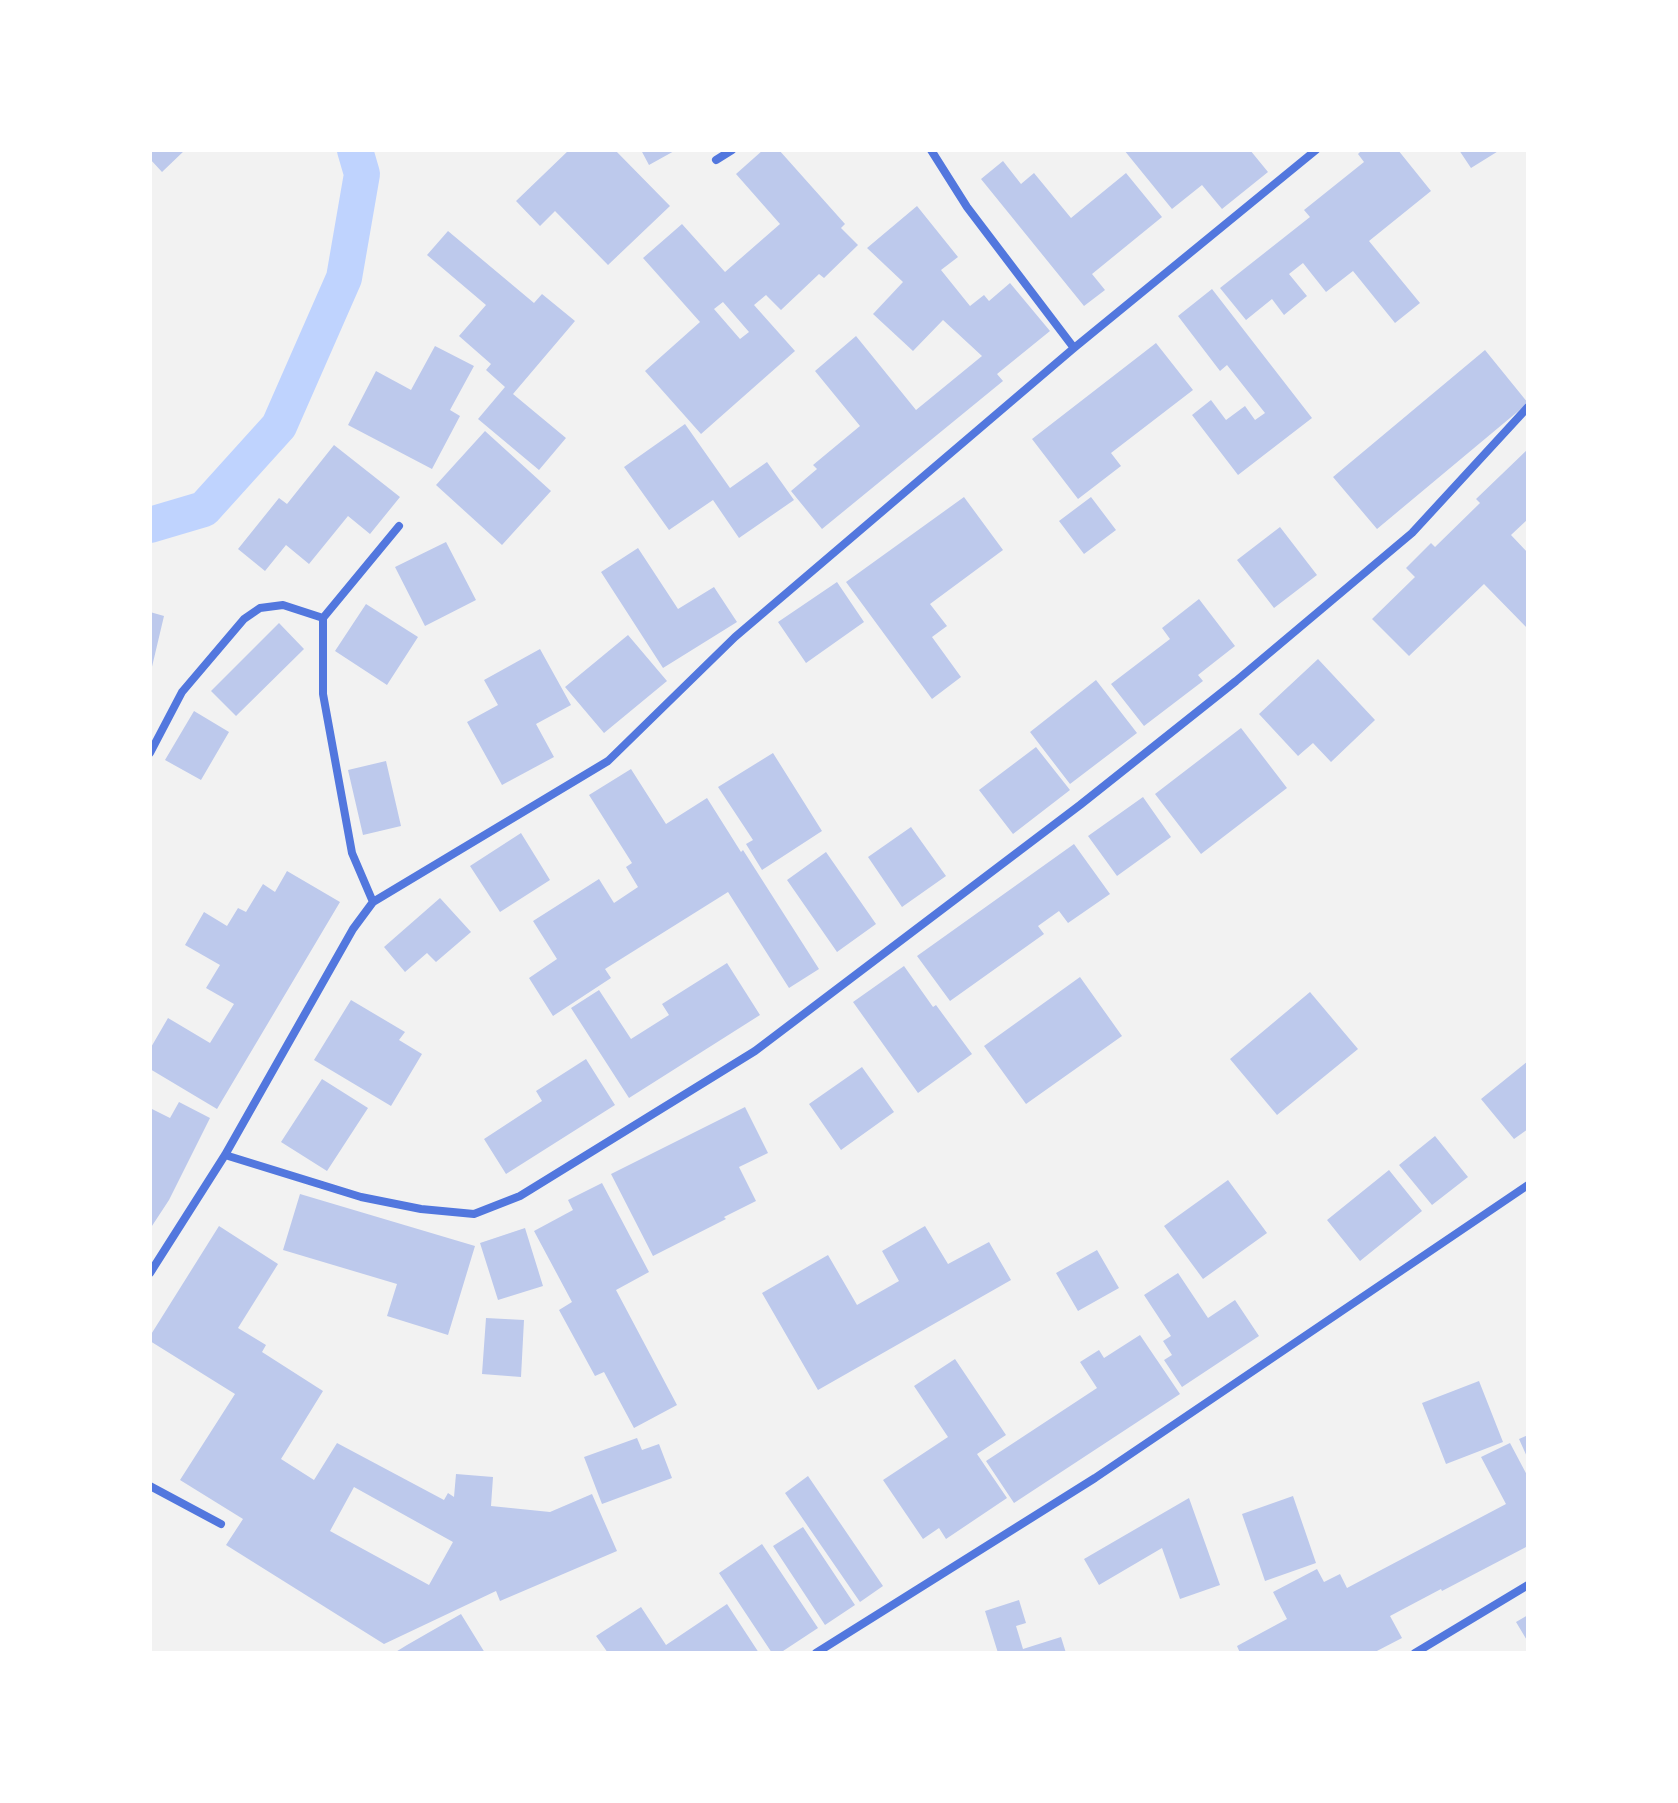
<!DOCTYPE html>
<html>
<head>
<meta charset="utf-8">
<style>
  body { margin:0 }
  #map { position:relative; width:1678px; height:1803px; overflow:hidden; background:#f2f2f2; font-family:"Libre Baskerville",serif }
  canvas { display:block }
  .frame { position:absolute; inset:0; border:152px solid #fff; pointer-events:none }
</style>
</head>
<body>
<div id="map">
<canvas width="1678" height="1803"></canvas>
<div class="frame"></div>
</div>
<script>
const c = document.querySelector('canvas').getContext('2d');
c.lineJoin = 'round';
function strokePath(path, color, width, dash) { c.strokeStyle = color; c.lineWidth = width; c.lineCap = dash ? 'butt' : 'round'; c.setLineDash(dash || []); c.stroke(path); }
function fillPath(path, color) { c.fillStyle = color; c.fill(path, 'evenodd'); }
const canal = new Path2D(`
  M150 525 204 509 279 426 344 278 362 174 355 150`);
const building = new Path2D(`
  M150 150H185L162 172 150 159Z
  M569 150H615L670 206 608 265 555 211 540 226 516 201Z
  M641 150H676L649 165Z
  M763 150H779L845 224 841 228 858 245 824 278 819 274 781 310 766 295 754 305 795 351 701 434 645 371 700 322 643 258 682 224 725 272 780 224 736 174ZM723 302 749 332 740 339 714 309Z
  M1124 150H1250L1268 172 1222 209 1202 185 1172 209Z
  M1362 150H1398L1431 191 1369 241 1420 303 1395 323 1353 271 1326 292 1303 263 1289 274 1307 296 1284 315 1272 299 1246 320 1220 288 1310 217 1304 210 1364 162 1358 154Z
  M1459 150H1500L1471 168Z
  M1003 161 1021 184 1034 173 1071 218 1126 173 1162 217 1092 274 1105 290 1084 306 981 179Z
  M917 206 958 257 941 270 970 306 984 295 989 301 1010 283 1050 331 997 374 1003 381 822 529 791 491 817 469 813 465 860 426 815 371 856 336 916 410 982 356 943 320 913 351 873 314 903 282 867 248Z
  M448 231 534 303 542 294 575 321 513 394 566 438 539 470 478 419 505 387 486 370 491 364 459 336 486 305 427 255Z
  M1212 289 1312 418 1238 475 1192 415 1211 400 1226 420 1245 406 1255 420 1265 413 1227 365 1220 371 1178 316Z
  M1156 343 1193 390 1111 453 1121 466 1078 499 1032 439Z
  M435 346 474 366 450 410 460 416 432 469 348 425 376 371 411 390Z
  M1485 350 1528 403 1377 529 1333 477Z
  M685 424 730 488 767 462 794 500 739 538 713 500 669 530 624 467Z
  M485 431 551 491 502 545 436 485Z
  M334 445 400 497 370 534 348 516 309 564 286 545 265 571 238 549 279 498 287 504Z
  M1528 449V519L1511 535 1528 553V629L1484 584 1409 656 1372 619 1415 577 1406 568 1431 543 1435 547 1480 503 1476 499Z
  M964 497 1003 550 930 604 947 626 932 637 961 677 932 699 846 582Z
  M1091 497 1116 530 1084 554 1059 521Z
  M1280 527 1317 575 1274 608 1237 560Z
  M446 542 476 600 425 626 395 567Z
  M638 548 678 609 714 587 737 622 663 668 601 572Z
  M837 582 864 622 806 663 778 622Z
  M1199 599 1235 646 1198 675 1203 681 1144 726 1111 684 1170 639 1162 628Z
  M366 604 418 637 387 685 335 651Z
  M150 612 164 616 151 671 150 670Z
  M279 623 304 649 236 716 211 691Z
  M628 635 667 681 604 733 565 687Z
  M540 649 571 705 536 724 554 757 502 785 467 722 498 705 484 680Z
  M1318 659 1375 720 1331 762 1313 743 1298 756 1259 714Z
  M1096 680 1137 733 1070 784 1030 732Z
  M194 711 229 732 201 780 165 760Z
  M1241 728 1287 788 1201 854 1155 794Z
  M1036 747 1070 790 1013 834 979 790Z
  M773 753 822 831 762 870 746 844 753 840 718 787Z
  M386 761 401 826 363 835 348 770Z
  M631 769 666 824 707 798 741 852 743 850 819 969 789 988 728 892 605 969 611 978 553 1016 529 978 557 959 533 921 599 879 614 903 638 887 626 867 632 863 589 795Z
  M1143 797 1171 837 1117 876 1088 836Z
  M911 827 946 876 902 907 868 857Z
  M521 833 550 880 500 912 470 866Z
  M1074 844 1110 894 1068 923 1059 911 1038 926 1044 934 950 1001 917 956Z
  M826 852 876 924 837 952 787 880Z
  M287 871 340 902 217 1109 150 1069V1049L168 1018 210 1043 234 1004 206 988 220 965 185 945 204 912 227 926 238 908 246 912 263 884 275 892Z
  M440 898 471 932 436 962 427 953 405 972 384 947Z
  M727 963 760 1015 629 1098 571 1008 599 990 631 1039 669 1015 662 1004Z
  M904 966 933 1007 936 1005 972 1054 918 1093 853 1002Z
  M1080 977 1122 1036 1026 1104 984 1046Z
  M1310 992 1358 1049 1277 1115 1230 1059Z
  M351 1000 405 1032 399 1040 422 1054 391 1106 314 1060Z
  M586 1059 615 1105 506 1174 484 1139 542 1101 536 1091Z
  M1528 1061V1129L1514 1139 1481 1099Z
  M862 1067 894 1112 841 1150 809 1104Z
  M322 1079 368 1108 327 1171 281 1142Z
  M179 1102 210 1118 169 1200 150 1229V1108L170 1118Z
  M745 1107 768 1153 739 1167 756 1201 724 1217 726 1219 653 1256 611 1174Z
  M1435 1136 1468 1177 1432 1205 1399 1165Z
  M1389 1170 1422 1211 1360 1261 1327 1220Z
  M1228 1180 1267 1233 1203 1279 1164 1226Z
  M602 1183 649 1272 616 1290 677 1405 634 1428 604 1372 595 1376 559 1310 572 1302 534 1231 573 1210 568 1200Z
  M300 1194 475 1246 448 1335 387 1316 397 1284 283 1250Z
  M219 1226 278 1264 238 1328 266 1345 262 1352 323 1391 281 1459 314 1480 337 1443 444 1500 448 1493 454 1497 456 1474 493 1477 491 1506 550 1512 592 1494 617 1551 500 1601 496 1591 384 1644 226 1545 243 1519 180 1480 235 1394 150 1341V1336ZM354 1487 453 1542 429 1585 330 1531Z
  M925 1226 948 1264 989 1242 1011 1280 818 1390 762 1293 828 1255 857 1305 899 1281 882 1251Z
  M525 1228 543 1286 498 1300 480 1243Z
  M1097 1250 1119 1288 1078 1311 1056 1273Z
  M1178 1273 1208 1318 1235 1300 1259 1336 1182 1387 1164 1360 1172 1355 1163 1341 1171 1336 1144 1295Z
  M486 1318 524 1320 521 1377 482 1374Z
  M1140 1335 1180 1394 1014 1503 986 1461 1097 1388 1080 1362 1099 1350 1104 1358Z
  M955 1359 1006 1435 977 1454 1007 1498 946 1539 939 1528 923 1539 883 1480 948 1437 914 1386Z
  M1479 1381 1503 1442 1446 1464 1422 1403Z
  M1528 1435V1459L1519 1439Z
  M637 1438 642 1450 659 1444 672 1478 602 1504 584 1457Z
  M1510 1443 1528 1477V1546L1442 1591 1441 1589 1390 1616 1402 1638 1373 1653H1240L1237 1646 1287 1619 1273 1592 1317 1569 1324 1582 1340 1574 1347 1588 1506 1504 1481 1457Z
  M808 1476 883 1586 860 1602 785 1493Z
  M1293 1496 1316 1563 1265 1581 1242 1514Z
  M1189 1498 1220 1585 1180 1599 1162 1548 1099 1585 1084 1559Z
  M803 1527 855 1605 825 1625 773 1546Z
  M762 1544 818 1628 780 1653H772L719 1573Z
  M1019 1600 1026 1623 1016 1626 1023 1649 1061 1637 1066 1653H998L985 1611Z
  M727 1604 759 1653H608L596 1636 641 1607 666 1645Z
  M461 1614 485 1653H394L407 1645Z
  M1528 1615V1642L1516 1622Z`);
const minor = new Path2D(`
  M931 150 967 207 1074 348
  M716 160 732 150
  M150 753 182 692 244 619 260 608 283 605 323 618
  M373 902 352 853 323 694V618L399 526
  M225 1155 361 1197 421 1209 474 1214 520 1196 755 1051 1080 805 1236 681 1412 533 1528 407
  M150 1273 225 1155 353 929 373 902 608 761 735 637 1074 348 1316 150
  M150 1486 221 1524
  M816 1653 1095 1478 1528 1185
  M1415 1653 1528 1585`);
strokePath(canal, '#bfd3fe', 36);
fillPath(building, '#bdc9ec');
strokePath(minor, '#5277de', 8);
</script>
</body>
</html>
